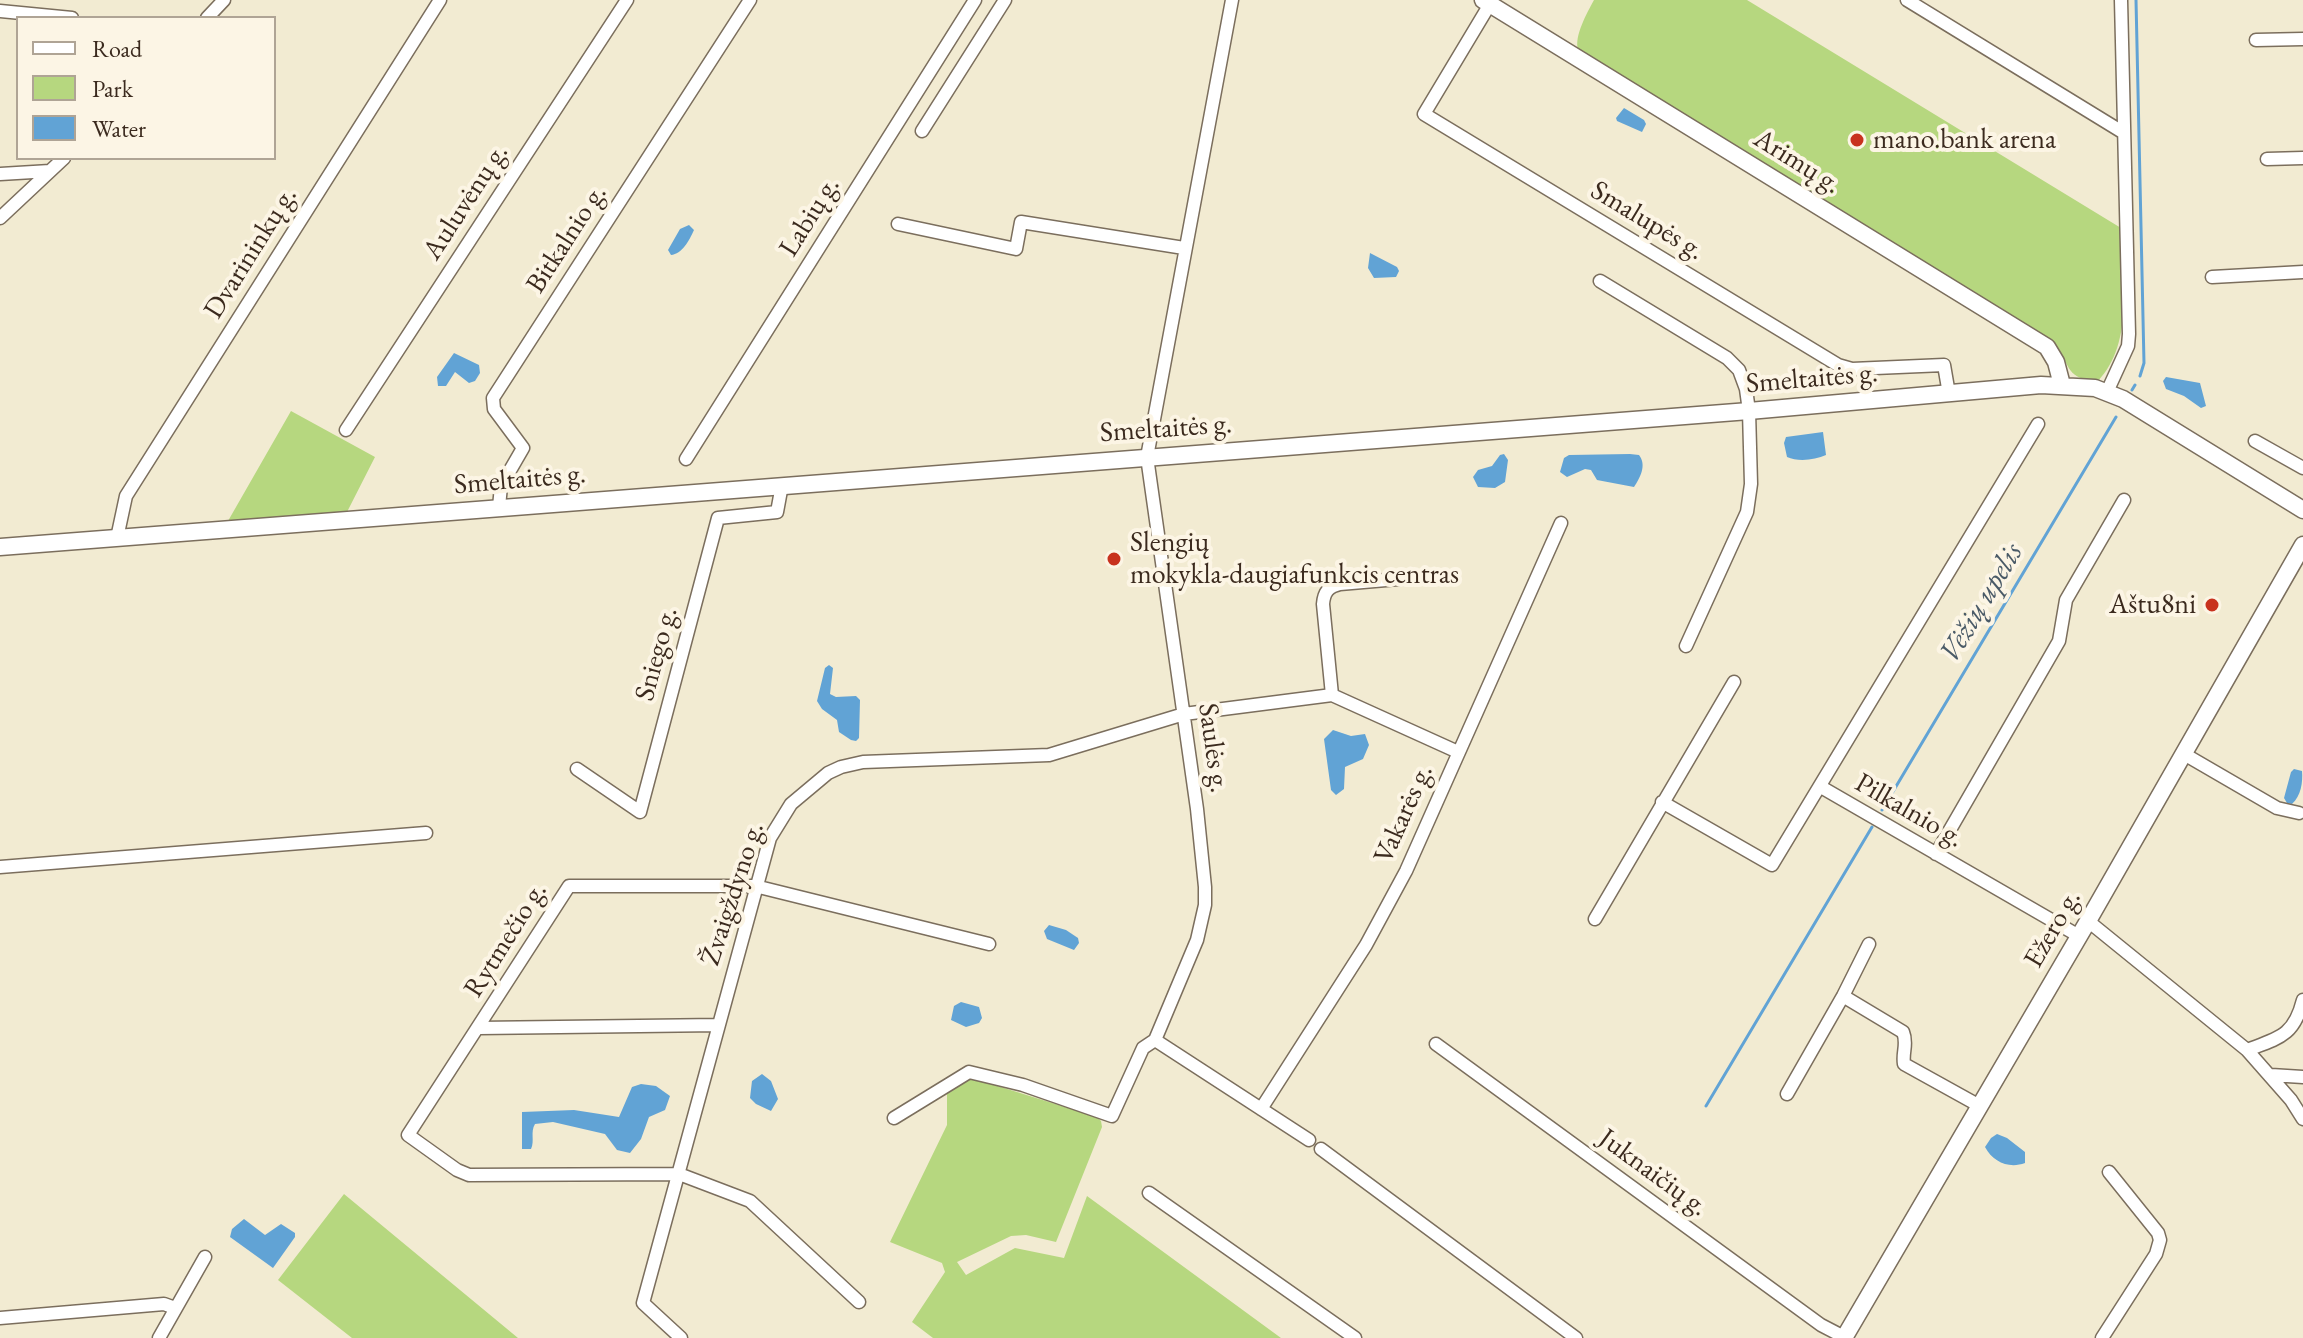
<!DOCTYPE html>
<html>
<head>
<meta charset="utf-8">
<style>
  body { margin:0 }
  #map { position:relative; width:2303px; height:1338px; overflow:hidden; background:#f2ebd2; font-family:"EB Garamond",serif }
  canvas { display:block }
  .legend { position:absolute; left:16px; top:16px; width:260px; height:144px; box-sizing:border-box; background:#fcf5e5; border:2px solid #afa495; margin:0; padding:10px 14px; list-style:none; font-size:24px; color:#3b2a1e }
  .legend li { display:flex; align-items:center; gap:16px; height:40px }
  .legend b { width:40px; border:2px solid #afa495 }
</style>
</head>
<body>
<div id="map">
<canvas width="2303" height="1338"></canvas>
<ul class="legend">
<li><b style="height:10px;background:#fff"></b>Road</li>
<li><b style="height:22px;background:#b6d77f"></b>Park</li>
<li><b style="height:22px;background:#61a3d5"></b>Water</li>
</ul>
</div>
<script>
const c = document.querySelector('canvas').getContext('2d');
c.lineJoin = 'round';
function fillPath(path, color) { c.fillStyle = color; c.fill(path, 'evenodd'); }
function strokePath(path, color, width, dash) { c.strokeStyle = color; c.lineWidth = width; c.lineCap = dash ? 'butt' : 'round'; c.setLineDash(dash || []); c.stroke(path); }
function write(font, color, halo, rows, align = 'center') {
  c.font = font + ' "EB Garamond",serif'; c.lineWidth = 8; c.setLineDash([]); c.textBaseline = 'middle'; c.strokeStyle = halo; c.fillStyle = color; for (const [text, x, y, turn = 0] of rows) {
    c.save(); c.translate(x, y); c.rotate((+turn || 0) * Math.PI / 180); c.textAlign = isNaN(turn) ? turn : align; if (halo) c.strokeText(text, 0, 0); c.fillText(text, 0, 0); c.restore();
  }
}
const green = new Path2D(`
  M1594 0H1747L2121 228C2122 278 2135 342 2098 381 2066 379 2071 367 2056 345L1578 50C1574 36 1587 13 1594 0Z
  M291 411 375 457 347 512 228 521Z
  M972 1078 1097 1117 1101 1121 1102 1127 1056 1242 1026 1235 1011 1236 957 1262 966 1275 1015 1248 1064 1258 1087 1196 1281 1338H933L912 1322 945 1272 942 1263 890 1242 947 1125V1090L964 1079Z
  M344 1194 518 1338H352L278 1280Z`);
const water = new Path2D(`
  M1624 108 1644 120 1646 124 1642 132 1617 121 1616 118Z
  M689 225 694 230C689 241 682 254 671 255L668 250 680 229Z
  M1370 253 1397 267 1399 271 1396 277 1374 278 1368 268Z
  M454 353 479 365 480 373 475 381 469 383 455 372 446 386H438L437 377Z
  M2166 377 2200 383 2206 406 2201 408 2184 396 2166 389 2163 381Z
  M1823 432 1826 455C1815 460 1798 462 1787 457L1784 443 1786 437Z
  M1504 454 1508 460 1505 482 1495 488 1478 487 1473 477 1478 470 1492 466 1500 455Z
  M1630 454 1639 455C1647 465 1640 478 1634 487L1597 480 1591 470 1585 469 1567 477 1560 472 1564 458 1569 455Z
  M829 665 833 668 830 694 836 697 856 696 860 700 859 738 856 741 851 740 839 732 837 720 822 709 817 701 825 668Z
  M1333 730 1351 736 1365 734 1369 745 1363 759 1345 767 1344 789 1336 795 1331 790 1324 739Z
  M2294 769 2302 771C2303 782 2301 796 2292 804L2287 803 2284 798 2291 772Z
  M1049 925 1066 930 1078 938 1079 943 1074 950 1047 939 1044 931Z
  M961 1002 979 1007 982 1018 979 1023 966 1027 951 1020 954 1006Z
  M762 1074 771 1081 778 1099 771 1111 756 1104 750 1098 752 1081Z
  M641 1084 656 1086 670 1096 665 1110 649 1117 641 1139 630 1153 617 1150 605 1134 553 1122 535 1124C530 1132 535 1141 531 1149H522V1112L574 1110 619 1117 632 1087Z
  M1997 1134 2007 1138 2025 1152V1163C2009 1169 1993 1162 1985 1147L1991 1138Z
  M244 1219 265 1235 281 1224 295 1233V1237L273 1268 230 1237 232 1229Z`);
const stream = new Path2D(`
  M2136 0 2144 363 2140 376
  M2132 390 2135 385
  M1882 810 2116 417
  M1706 1106 1872 827`);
const street = new Path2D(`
  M1907 0 2124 133
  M1490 4 1424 114 1838 365 1852 369 1944 365 1949 394
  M0 11 72 18
  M207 18 224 0
  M2256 40 2303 39
  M922 131 1005 0
  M2267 159 2303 158
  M0 174 50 171
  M0 218 64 158
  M898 224 1016 249 1021 222 1184 248
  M2212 277 2303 272
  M1600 281 1727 358 1739 370 1746 389 1749 411 1751 484 1747 512 1686 646
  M2107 392 2128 346 2129 334 2121 0
  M346 430 627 0
  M2255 441 2303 468
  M686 459 975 0
  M499 507 501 486 523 448 494 409 493 398 750 0
  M117 538 126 496 440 0
  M1332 695 1323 604C1324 592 1328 587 1340 584L1421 577
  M2184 754 2277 808 2299 813
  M577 769 640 812 718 518 777 512 782 485
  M1821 787 2079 936
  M1662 802 1772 865 2038 424
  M1936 854 2059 641 2066 600 2124 500
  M0 867 426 833
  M1595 919 1734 682
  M2088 921 2247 1050 2291 1100 2303 1119
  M1843 996 1903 1032C1908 1044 1902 1052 1904 1064L1978 1105
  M479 1028 719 1025
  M1155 1040 1197 940 1205 905V887L1197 809 1147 457 1232 0
  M1155 1040 1309 1140
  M1436 1044 1821 1325 1846 1338
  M2247 1050C2279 1038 2294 1036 2303 1000
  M2271 1075 2303 1077
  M1787 1094 1843 996 1869 944
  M1261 1109 1366 945 1406 871 1561 523
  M894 1118 969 1072 1023 1085 1112 1116 1143 1048 1155 1040
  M1321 1149 1576 1338
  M1149 1193 1355 1338
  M859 1302 750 1201 679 1174 469 1175 457 1170 408 1135 569 886H755L989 944
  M0 1318 164 1304 175 1308
  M159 1338 205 1257
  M681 1338 643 1303 770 838 791 804 828 773 841 767 863 762 1049 755 1184 714 1332 695 1458 752
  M2102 1338 2156 1254 2160 1240 2158 1233 2109 1172`);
const secondary = new Path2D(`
  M1483 0 2047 347 2056 362 2062 385
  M0 547 1749 411 2041 385 2095 388 2123 399 2303 510
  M1844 1338 2088 921 2303 545`);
const markers = [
  [1857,140,8,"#c8321e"],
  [1114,559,8,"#c8321e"],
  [2212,605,8,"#c8321e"]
];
const poiNames = [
  ["mano.bank arena",1873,140],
  ["Slengių",1130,543],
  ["mokykla-daugiafunkcis centras",1130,575],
  ["Aštu8ni",2196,605,"right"]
];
const streetNames = [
  ["Arimų g.",1797,162,32],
  ["Auluvėnų g.",466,202,-57],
  ["Labių g.",810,217,-58],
  ["Smalupės g.",1647,221,31],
  ["Bitkalnio g.",567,239,-57],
  ["Dvarininkų g.",251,253,-58],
  ["Smeltaitės g.",1812,379,-5],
  ["Smeltaitės g.",1166,429,-4],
  ["Smeltaitės g.",520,480,-5],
  ["Sniego g.",657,654,-75],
  ["Saulės g.",1213,748,82],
  ["Pilkalnio g.",1909,811,30],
  ["Vakarės g.",1404,814,-66],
  ["Žvaigždyno g.",733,894,-72],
  ["Ežero g.",2053,929,-60],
  ["Rytmečio g.",506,940,-58],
  ["Juknaičių g.",1653,1173,36]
];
const waterNames = [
  ["Vėžių upelis",1982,603,-59]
];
fillPath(green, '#b6d77f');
fillPath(water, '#61a3d5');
strokePath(stream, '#61a3d5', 3);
strokePath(street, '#7b6e5d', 15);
strokePath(secondary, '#7b6e5d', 19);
strokePath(street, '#fff', 12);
strokePath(secondary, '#fff', 16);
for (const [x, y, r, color] of markers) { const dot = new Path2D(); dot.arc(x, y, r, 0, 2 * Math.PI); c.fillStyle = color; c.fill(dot); strokePath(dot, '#fcf5e5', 3); }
write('28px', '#3b2a1e', '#fcf5e5', poiNames, 'left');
write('28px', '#3b2a1e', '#fcf5e5', streetNames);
write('italic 30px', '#4a5a67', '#fcf5e5', waterNames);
</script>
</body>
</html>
